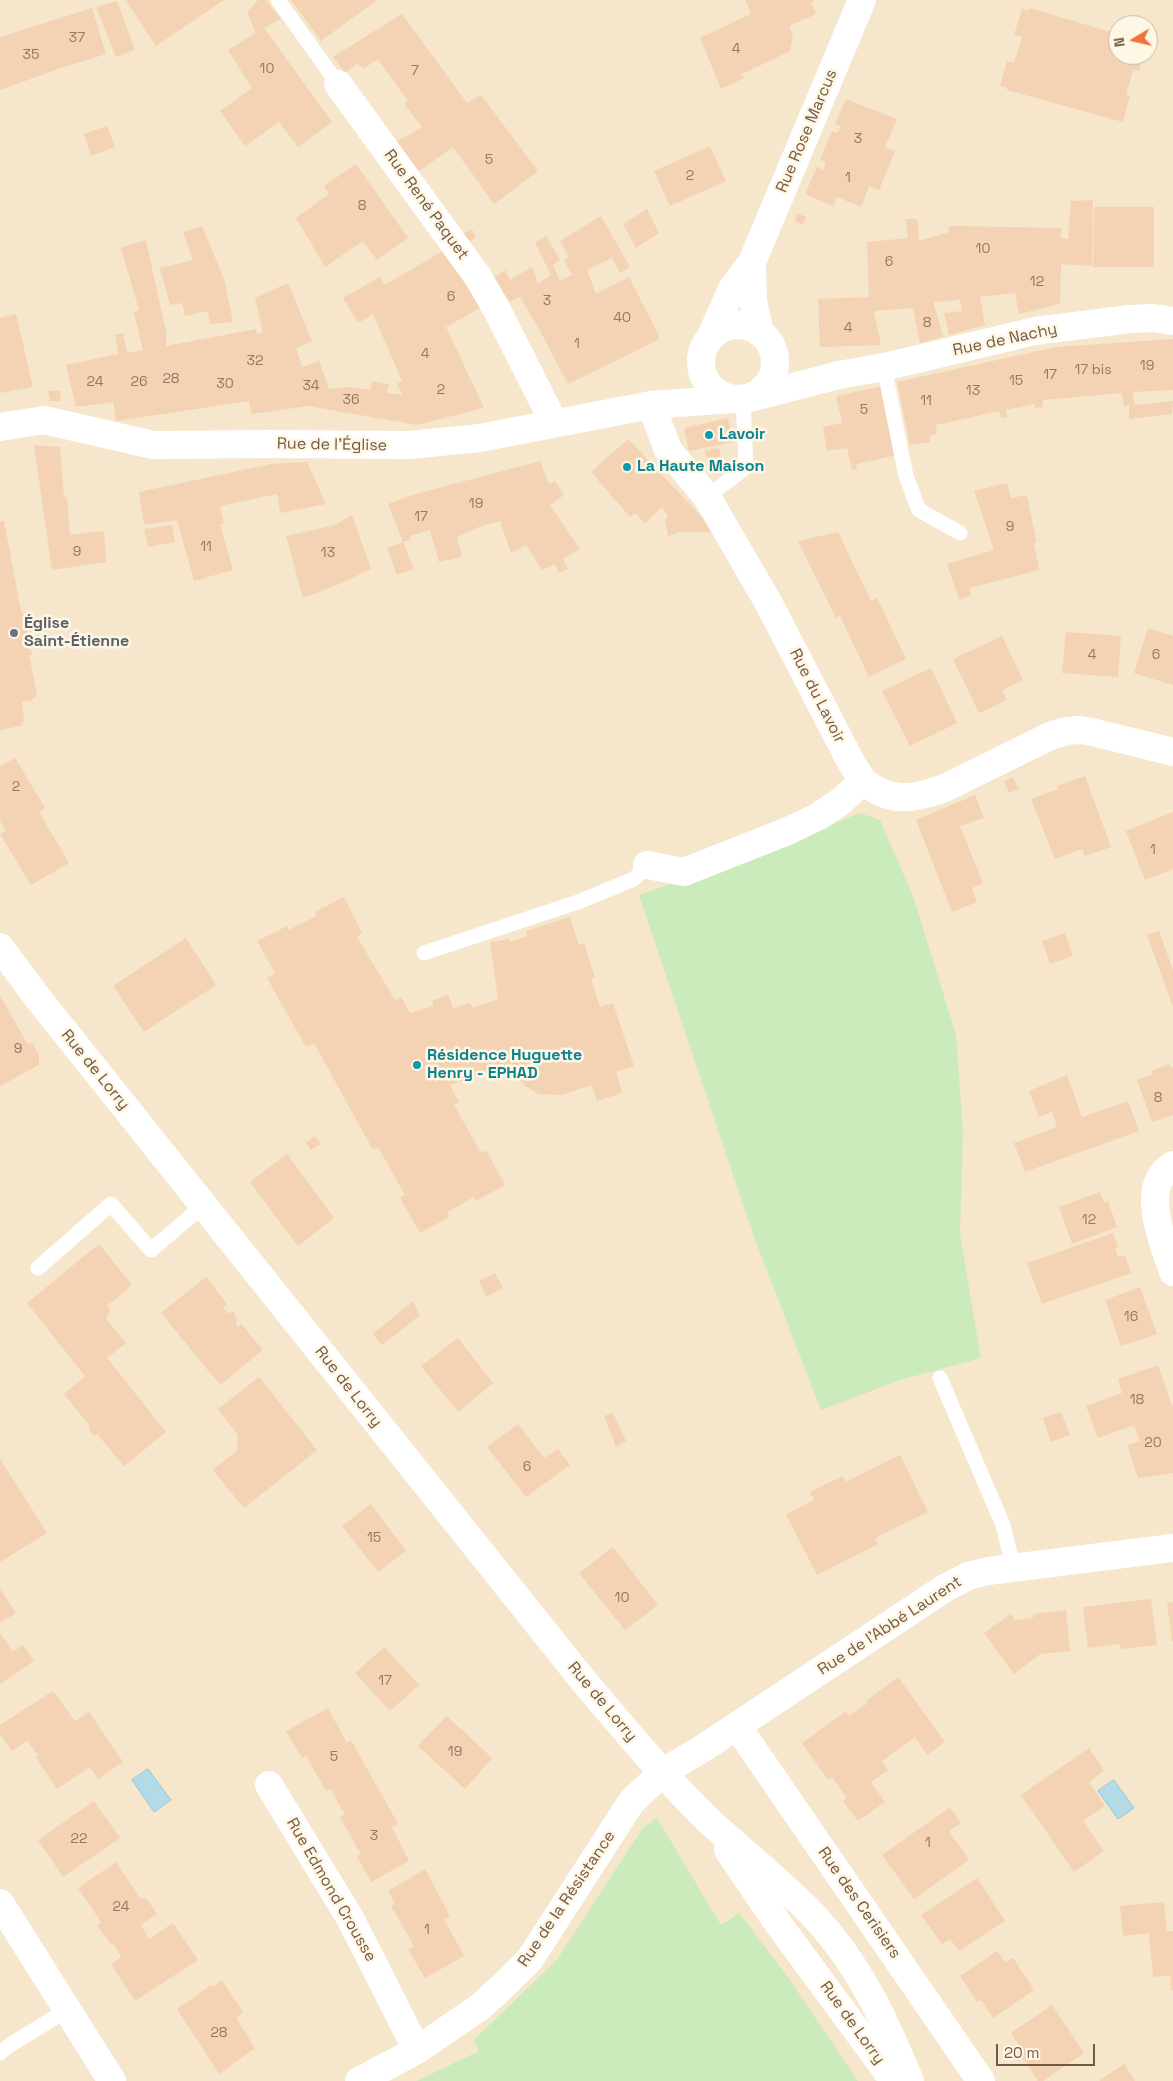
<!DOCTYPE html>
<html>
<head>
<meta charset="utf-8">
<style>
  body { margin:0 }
  #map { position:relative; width:1173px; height:2081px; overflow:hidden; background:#fdf4de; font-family:"Space Grotesk",sans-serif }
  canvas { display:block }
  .north { position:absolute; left:1108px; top:15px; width:50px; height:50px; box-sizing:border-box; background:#fff7e5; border:1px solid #c7b8a5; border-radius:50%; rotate:261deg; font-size:14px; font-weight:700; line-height:20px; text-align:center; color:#745a45 }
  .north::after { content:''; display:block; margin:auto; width:18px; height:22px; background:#ee743c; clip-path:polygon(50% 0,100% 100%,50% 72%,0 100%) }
  .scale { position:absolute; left:996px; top:2044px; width:99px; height:22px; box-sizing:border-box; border:2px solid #745a45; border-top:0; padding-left:6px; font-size:15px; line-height:18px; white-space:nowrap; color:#745a45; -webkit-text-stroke:4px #fff7e5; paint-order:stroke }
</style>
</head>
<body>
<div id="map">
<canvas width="1173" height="2081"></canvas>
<div class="north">N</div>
<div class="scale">20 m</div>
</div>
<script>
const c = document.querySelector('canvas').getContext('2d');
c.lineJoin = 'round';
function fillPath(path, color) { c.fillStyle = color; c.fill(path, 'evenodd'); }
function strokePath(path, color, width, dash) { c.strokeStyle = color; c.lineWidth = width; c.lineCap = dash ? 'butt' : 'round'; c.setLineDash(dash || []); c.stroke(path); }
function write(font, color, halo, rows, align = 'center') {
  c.font = font + ' "Space Grotesk",sans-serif'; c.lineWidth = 5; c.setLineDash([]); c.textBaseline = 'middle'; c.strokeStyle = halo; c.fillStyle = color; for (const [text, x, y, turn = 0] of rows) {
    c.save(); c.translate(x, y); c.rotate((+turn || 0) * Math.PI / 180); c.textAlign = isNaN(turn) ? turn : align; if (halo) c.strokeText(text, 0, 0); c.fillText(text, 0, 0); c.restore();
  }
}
const residential = new Path2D(`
  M0 0H1173V2081H0ZM1118 25H1148V55H1118Z`);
const green = new Path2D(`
  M860 813 880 820 914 899 956 1035 963 1133 960 1234 981 1358 900 1380 821 1410 754 1237 639 895 780 846Z
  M657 1818 721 1925 739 1913 787 1976 858 2081H417L479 2051 474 2040 557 1960 636 1838 644 1827Z`);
const water = new Path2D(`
  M148 1769 171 1800 154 1812 132 1780Z
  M1114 1780 1134 1808 1118 1819 1098 1791Z`);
const building = new Path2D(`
  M126 0H224L156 46Z
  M258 0H266L281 19 264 28 332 122 298 147 279 122 245 146 220 111 252 88 228 50 256 33 247 12Z
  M291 0H377L321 41Z
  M745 0H815L811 2 816 14 789 26 793 36 790 51 742 74 744 78 721 89 700 38 751 14Z
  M117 1 135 50 116 57 96 7Z
  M92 8 106 54 61 68 0 90V37Z
  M1022 8 1028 11 1029 8 1118 34V55H1143L1139 71 1133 70 1126 95 1130 96 1123 122 1007 90V88L1000 86 1007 61 1014 63 1022 37 1014 35Z
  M402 14 467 103 481 95 538 171 494 204 453 147 418 172 396 142 422 127 405 105 407 100 378 59 363 69 358 63 345 73 333 57Z
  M846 99 897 119 885 147 895 151 879 190 869 186 861 207 837 197 833 206 805 194 817 167 823 170 826 162 820 160 832 131 837 133 841 126 835 124Z
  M107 126 115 147 91 156 84 134Z
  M710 146 726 181 670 206 654 171Z
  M356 164 408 238 377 260 363 241 325 267 296 218 329 194 324 186Z
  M1093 200 1092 266 1061 264 1060 304 1019 314 1015 293 980 297 985 325 949 335 944 313 962 311 960 299 942 302 933 301 943 337 920 343 913 308 874 311 881 345 820 347 818 299 869 297 867 242 908 238 906 219H917L919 241 949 232 948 227 955 226 1061 228V238L1068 239 1071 201Z
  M1094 207H1154V267H1093Z
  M647 209 659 233 636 248 623 224Z
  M797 213 806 217 803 225 795 221Z
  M601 216 630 267 620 273 612 258 587 270 596 294 629 277 659 336 658 340 568 384 538 327 520 297 510 302 493 278 505 270 510 280 532 267 538 283 551 275 535 243 546 236 560 260 553 265 560 281 572 275 564 260 569 257 560 241Z
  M202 226 224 279 233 322 210 324 208 311 185 316 182 303 170 305 160 268 193 260 183 232Z
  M472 229 476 237 469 242 463 234Z
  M146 240 166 332V346L256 329 257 334 263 333 255 298 288 283 312 341 296 348 302 367 319 361 329 389 350 387 370 390 372 381 389 384 387 393 402 395 397 384 402 381 373 314 358 323 343 298 380 277 385 285 446 249 480 308 446 327 484 408 417 425 308 406 252 414 249 401 116 421 113 402 76 407 66 365 118 354 115 335 123 333 127 353 143 350 134 312 139 310 121 248Z
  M16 314 33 387 0 393V318Z
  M1173 339V390L1133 392 1135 405 1173 401 1172 414 1129 419V406H1124L1122 393 1043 400V407L1035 408V404L1006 410 1007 417 1001 418 999 411 936 425 937 434 930 436V442L910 445 897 382 1056 347Z
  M883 386 898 455 856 464 857 469 852 470 847 448 827 451 823 427 842 423 836 396Z
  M48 391H60L61 401H50Z
  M728 418 733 442 689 451 684 428Z
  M628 439 716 532H680L668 536 665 520 668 517 662 507 645 523 635 513 630 517 591 472Z
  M34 445 60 447 64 496 67 498 70 535 104 531 106 562 52 570Z
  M719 448 721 459 708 462 705 451Z
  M540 461 549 484 555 481 564 495 550 505 580 549 563 559 568 569 559 573 555 564 542 570 526 545 511 553 500 521 476 528 457 537 462 557 439 562 430 530 410 536 411 540 403 542 388 504 412 495Z
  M307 462 326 504 280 513 277 494 220 506 224 523 220 524 233 570 194 581 177 520 144 525 139 492 271 464Z
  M1007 483 1011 498 1027 495 1036 540 1037 542 1034 543 1039 570 970 588 971 596 959 599 947 564 994 550 974 491Z
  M352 515 371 569 342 583 303 598 286 536 335 525Z
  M0 521H4L21 611 23 612 32 655H29L37 695 31 701 22 702 24 720 20 726 0 730Z
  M172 525 175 542 148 547 144 529Z
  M838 532 871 601 877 598 906 659 869 677 840 616 836 618 798 541Z
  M403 542 414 569 397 575 387 548Z
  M1148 628 1173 636V685L1134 673Z
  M1066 632 1121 636 1118 677 1062 673Z
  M1002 636 1023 680 1002 690 1007 700 979 713 953 659Z
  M931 668 957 723 910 746 882 691Z
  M15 758 45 808 39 812 69 863 31 885 0 834 6 831 0 821V766Z
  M1085 776 1111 847 1085 856 1082 849 1055 859 1031 799 1058 789 1057 786Z
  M1013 777 1019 789 1009 793 1004 781Z
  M975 795 984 818 960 826 983 883 972 888 977 902 952 912 916 820Z
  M1173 812V869L1145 880 1126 831Z
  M344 897 362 933 357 937 395 1000 401 997 410 1013 434 1006 432 1001 448 994 453 1008 470 1003 472 1008 498 999 490 942 510 939V942L527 936 526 931 570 917 579 945 584 943 595 978 591 979 600 1007 613 1003 634 1066 616 1072 622 1093 597 1101 592 1085 561 1095 539 1094 525 1086 518 1078 511 1064 450 1085 459 1102 454 1105 481 1153 486 1150 505 1185 476 1201 474 1197 447 1212 449 1217 420 1233 400 1198 405 1195 378 1147 373 1150 314 1043 306 1047 267 978 275 973 257 941 287 926 289 930 316 916 315 912Z
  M1159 931 1173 970V1007L1147 935Z
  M1065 933 1073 956 1050 964 1042 941Z
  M186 938 216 985 144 1032 113 986Z
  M0 996 27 1043 33 1044 39 1055V1065L0 1086Z
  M1169 1064 1170 1068 1173 1067V1115L1152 1122 1137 1080 1152 1075 1151 1071Z
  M1067 1075 1082 1117 1128 1101 1139 1131 1025 1172 1014 1143 1057 1127 1052 1112 1039 1117 1029 1091Z
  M315 1136 321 1144 311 1150 306 1143Z
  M287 1154 334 1218 298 1246 250 1182Z
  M1100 1192 1104 1203 1108 1201 1117 1227 1072 1244 1059 1207Z
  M1113 1233 1118 1247 1115 1248 1118 1257 1125 1255 1131 1273 1042 1304 1027 1263Z
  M99 1244 132 1285 107 1306 110 1310 106 1319 126 1343 107 1358 166 1432 124 1466 97 1434 94 1436 90 1432 89 1425 64 1394 85 1376 27 1303Z
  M495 1273 503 1288 486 1297 479 1281Z
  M206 1277 227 1304 223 1307 227 1313 234 1312 237 1320 236 1324 238 1327 241 1324 263 1350 220 1385 161 1313Z
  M1140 1287 1157 1334 1121 1346 1105 1300Z
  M413 1301 420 1315 382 1345 373 1334Z
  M458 1338 493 1383 458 1412 421 1366Z
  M1158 1365 1173 1408V1473L1138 1478 1127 1445 1140 1441 1134 1425 1098 1438 1086 1406 1122 1393 1118 1379Z
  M259 1377 317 1450 244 1508 213 1470 237 1451 238 1435 218 1409Z
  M1061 1412 1070 1435 1051 1442 1043 1418Z
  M613 1413 626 1441 616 1447 604 1416Z
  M518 1424 544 1458 558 1449 570 1465 526 1497 487 1447Z
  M900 1455 928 1512 875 1538 878 1544 817 1575 786 1514 814 1500 810 1492 843 1476 846 1482Z
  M0 1459 47 1533 0 1562Z
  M371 1504 406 1551 378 1572 342 1526Z
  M613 1547 658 1605 625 1630 579 1573Z
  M0 1589 16 1613 0 1623Z
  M1151 1599 1157 1645 1120 1649V1644L1088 1648 1083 1607Z
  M1173 1602V1641H1172L1167 1603Z
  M1066 1610 1070 1651 1040 1654 1014 1674 984 1633 1011 1614 1015 1620 1033 1618V1614Z
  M0 1633 13 1652 23 1645 34 1661 0 1684Z
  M384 1647 419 1685 390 1711 355 1673Z
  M898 1677 945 1742 927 1755 915 1737 882 1761 888 1770 871 1782 885 1802 858 1821 843 1801 847 1798 832 1777 828 1780 802 1743 846 1711 849 1716 868 1703 866 1701Z
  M53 1691 75 1721 89 1712 123 1762 98 1779 90 1767 57 1789 36 1757 38 1755 27 1741 12 1751 0 1734V1725Z
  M328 1708 347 1743 351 1740 398 1824 392 1827 409 1861 371 1882 357 1856 361 1854 340 1817 345 1814 337 1801 331 1789 326 1791 306 1756 302 1758 286 1731Z
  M447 1716 492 1758 465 1789 418 1746Z
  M1089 1748 1104 1771 1089 1782 1105 1806 1083 1821 1104 1851 1074 1872 1021 1795Z
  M94 1801 120 1838 63 1877 38 1840Z
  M950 1807 961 1823 949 1831 969 1860 914 1899 882 1855Z
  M116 1862 140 1898 147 1899 157 1914 141 1925 149 1939 173 1923 198 1960 135 2001 111 1964 121 1957 114 1944 111 1945 97 1925 101 1922 78 1888Z
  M425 1869 450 1916 444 1919 464 1956 425 1978 408 1949 414 1946 391 1906 395 1904 388 1891Z
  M977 1878 1005 1921 959 1951 950 1939 942 1944 921 1915Z
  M1164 1902 1167 1932 1173 1931V1990H1171L1170 1975 1153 1977 1149 1933 1123 1936 1120 1906Z
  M997 1951 1005 1962 1013 1958 1034 1990 993 2018 981 2000 977 2002 960 1976Z
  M222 1980 243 2012 236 2018 255 2048 219 2074 177 2009 211 1985 213 1987Z
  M1052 2005 1084 2053 1043 2081H1038L1019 2053 1022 2050 1011 2033Z
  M1124 2064 1135 2081H1099Z`);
const lane = new Path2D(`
  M278 0 338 84
  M884 367 906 476 919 510 960 533
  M707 497 746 467 743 399
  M424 953 578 902 634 879 647 865
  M38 1268 111 1204 151 1250 204 1205
  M940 1378 1003 1525 1013 1566
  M0 2053 10 2045 67 2010`);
const street = new Path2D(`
  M338 84 478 277 496 308 554 423
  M752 262 753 301 760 333
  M701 362a37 37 0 1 1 74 0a37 37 0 1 1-74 0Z
  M711 336 732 289 752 262 862 0
  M750 398 839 375 884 367 1035 331 1130 319 1153 318 1173 321
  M0 427 44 420 153 445 269 444 410 445 480 438 651 405 733 399
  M863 781C890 804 914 799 945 788L1050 736 1067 731 1079 730 1092 732 1173 752
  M647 865 684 872 788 831 819 816 840 802 863 781 851 762 768 602 707 497 668 450 651 405
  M1173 1165C1138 1186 1163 1242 1173 1272
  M737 1726 981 2081
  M269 1785 350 1918 417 2050
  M0 1903 112 2081
  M359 2081 417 2050 480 2007 504 1985 530 1959 632 1801 663 1772 702 1749 945 1588 968 1576 988 1571 1173 1548`);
const secondary = new Path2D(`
  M0 947 37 997 582 1679C622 1726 662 1775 706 1818 741 1851 779 1880 813 1915 860 1965 884 2019 910 2081
  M728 1850 777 1922 894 2081`);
const markers = [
  [709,435,5,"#0f9aa8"],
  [627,467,5,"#0f9aa8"],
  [14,633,5,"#6b7280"],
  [417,1065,5,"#0f9aa8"]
];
const numberNames = [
  ["37",77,38],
  ["4",736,49],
  ["35",31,55],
  ["10",267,69],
  ["7",415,71],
  ["3",858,139],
  ["5",489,160],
  ["2",690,176],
  ["1",848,178],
  ["8",362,206],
  ["10",983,249],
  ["6",889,262],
  ["12",1037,282],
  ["6",451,297],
  ["3",547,301],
  ["40",622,318],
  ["8",927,323],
  ["4",848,328],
  ["1",577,344],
  ["4",425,354],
  ["32",255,361],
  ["19",1147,366],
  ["17 bis",1093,370],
  ["17",1050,375],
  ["28",171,379],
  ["15",1016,381],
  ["24",95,382],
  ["26",139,382],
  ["30",225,384],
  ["34",311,386],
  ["2",441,390],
  ["13",973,391],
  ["36",351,400],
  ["11",926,401],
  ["5",864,410],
  ["19",476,504],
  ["17",421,517],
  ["9",1010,527],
  ["11",206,547],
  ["9",77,552],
  ["13",328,553],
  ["4",1092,655],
  ["6",1156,655],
  ["2",16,787],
  ["1",1153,850],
  ["9",18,1049],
  ["8",1158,1098],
  ["12",1089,1220],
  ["16",1131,1317],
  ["18",1137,1400],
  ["20",1153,1443],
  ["6",527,1467],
  ["15",374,1538],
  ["10",622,1598],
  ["17",385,1681],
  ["19",455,1752],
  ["5",334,1757],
  ["3",374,1836],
  ["22",79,1839],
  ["1",928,1843],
  ["24",121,1907],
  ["1",427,1930],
  ["28",219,2033]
];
const streetNames = [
  ["Rue Rose Marcus",807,131,-67],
  ["Rue René Paquet",426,205,54],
  ["Rue de Nachy",1005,340,-12],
  ["Rue de l'Église",332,445,1],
  ["Rue du Lavoir",817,696,63],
  ["Rue de Lorry",95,1070,51],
  ["Rue de Lorry",348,1387,52],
  ["Rue de l'Abbé Laurent",890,1626,-33],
  ["Rue de Lorry",602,1702,50],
  ["Rue Edmond Crousse",331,1890,60],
  ["Rue de la Résistance",567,1899,-56],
  ["Rue des Cerisiers",859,1903,55],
  ["Rue de Lorry",852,2023,54]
];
const cultureNames = [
  ["Lavoir",719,435],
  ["La Haute Maison",637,467],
  ["Résidence Huguette",427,1056],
  ["Henry - EPHAD",427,1074]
];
const worshipNames = [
  ["Église",24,624],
  ["Saint-Étienne",24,642]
];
fillPath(residential, '#f5e6cc');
fillPath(green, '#cbebbc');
fillPath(water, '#b2dae7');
strokePath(water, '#98c9d9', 1);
fillPath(building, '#f4d3b4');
strokePath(lane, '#fff', 15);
strokePath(street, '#fff', 28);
strokePath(secondary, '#fff', 28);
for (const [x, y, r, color] of markers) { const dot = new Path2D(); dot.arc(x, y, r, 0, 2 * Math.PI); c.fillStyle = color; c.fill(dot); strokePath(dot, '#fff7e5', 2); }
write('14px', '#947861', null, numberNames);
write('16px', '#745a45', '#fff7e5', streetNames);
write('bold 16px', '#0d838f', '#fff7e5', cultureNames, 'left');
write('bold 16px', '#5b616d', '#fff7e5', worshipNames, 'left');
</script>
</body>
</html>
